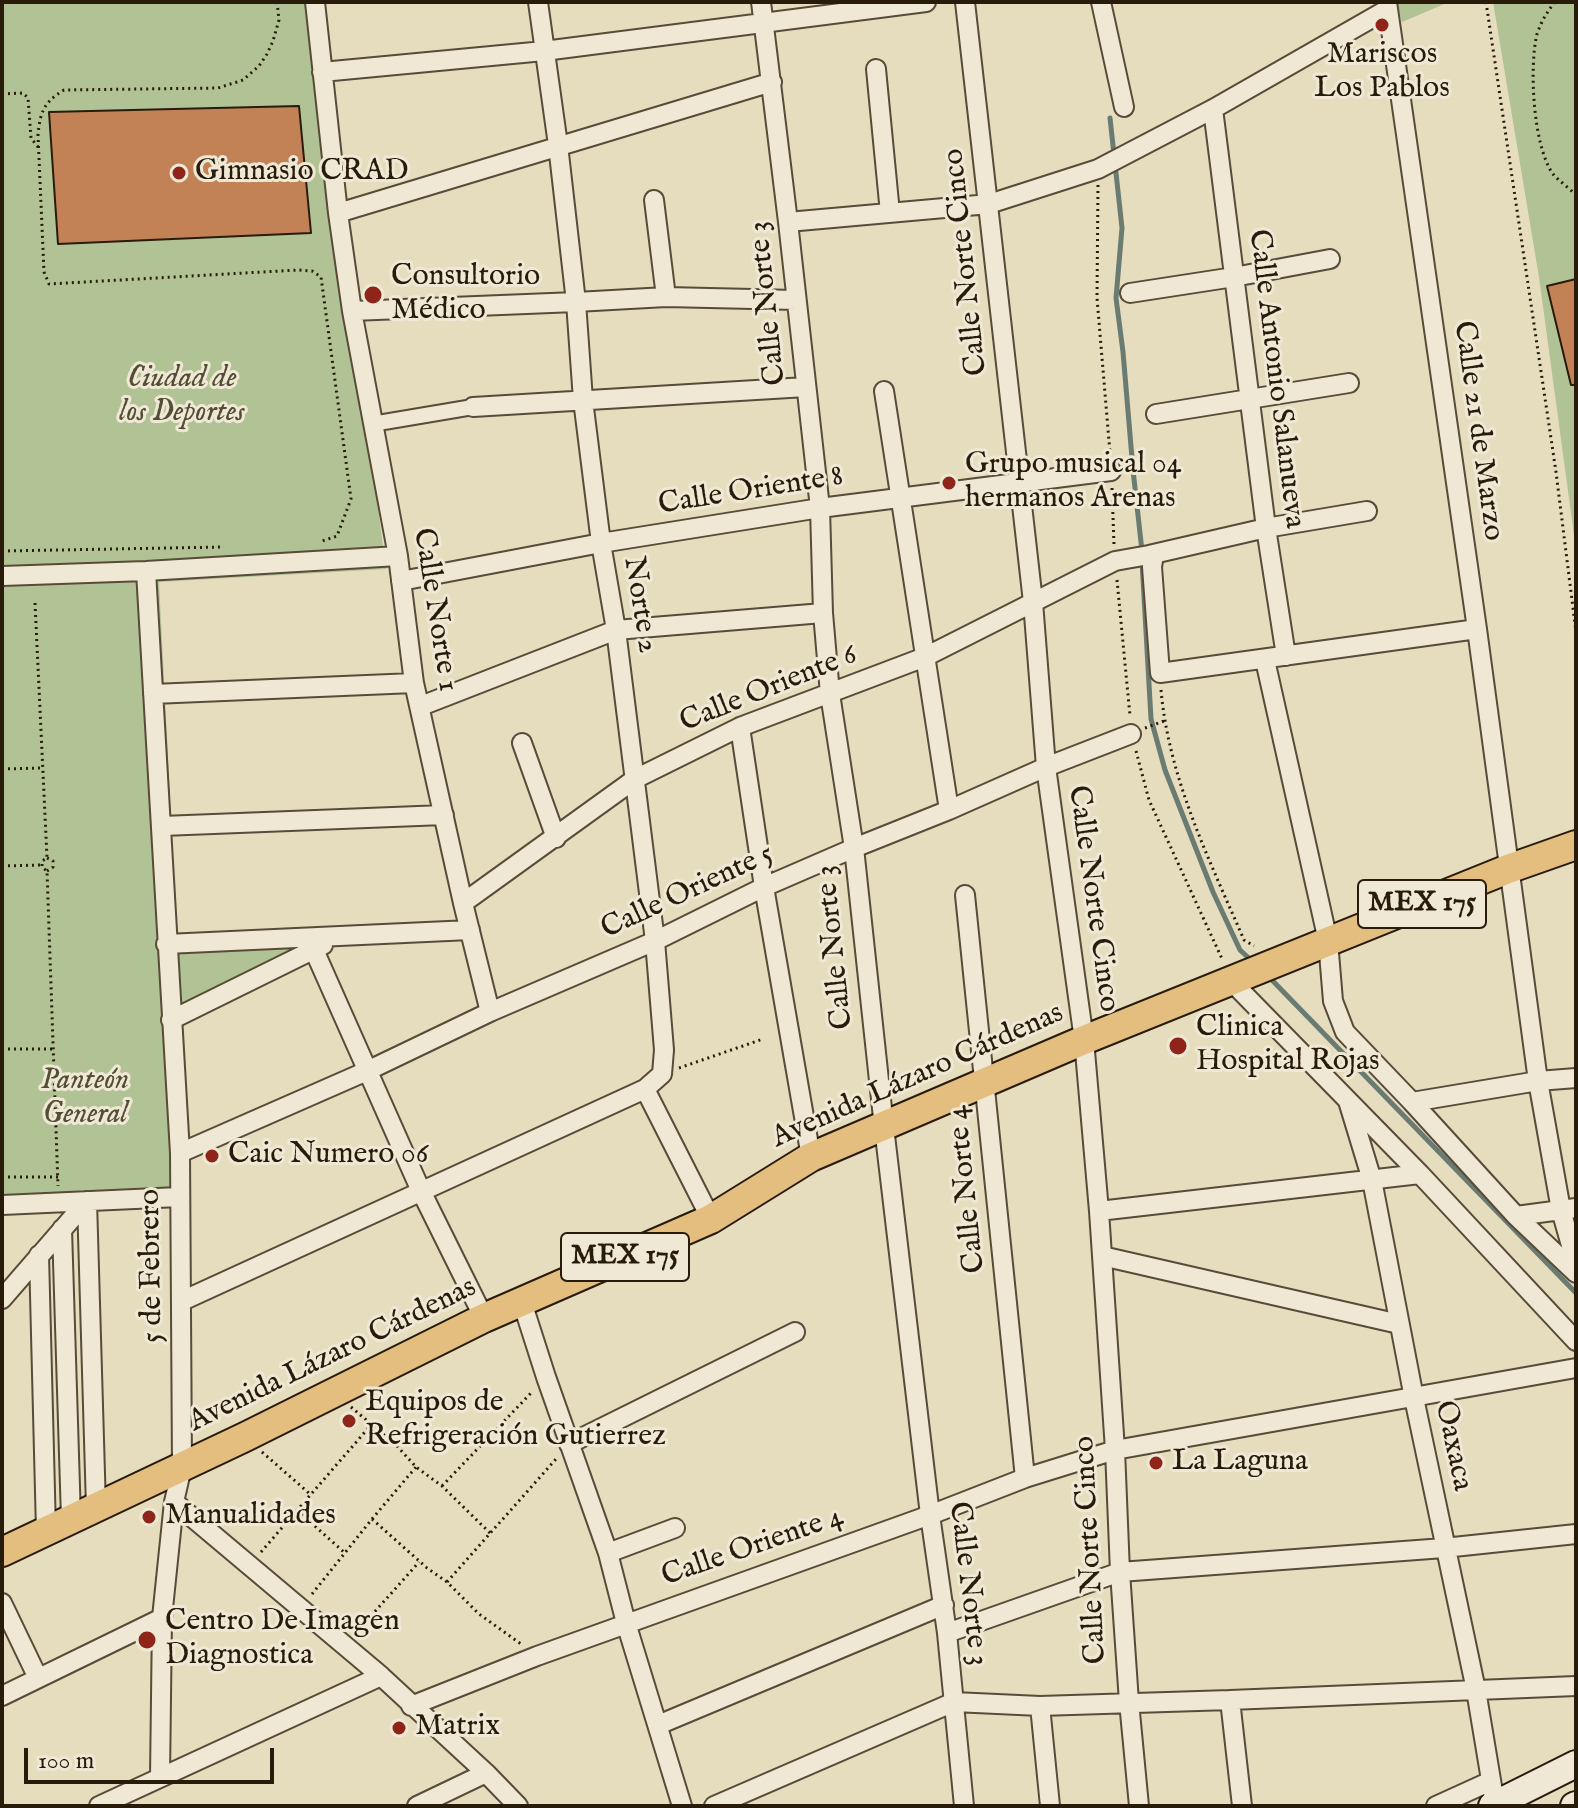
<!DOCTYPE html>
<html>
<head>
<meta charset="utf-8">
<style>
  body { margin:0 }
  #map { position:relative; width:1578px; height:1808px; overflow:hidden; background:#e6dcbe; font-family:"IM FELL English",serif }
  canvas { display:block }
  .frame { position:absolute; inset:0; border:4px solid #291b0a; pointer-events:none }
  .scale { position:absolute; left:24px; top:1748px; width:250px; height:36px; box-sizing:border-box; border:4px solid #291b0a; border-top:0; padding-left:10px; font-size:24px; line-height:28px; white-space:nowrap; color:#291b0a; -webkit-text-stroke:6px #efe8d5; paint-order:stroke }
</style>
</head>
<body>
<div id="map">
<canvas width="1578" height="1808"></canvas>
<div class="frame"></div>
<div class="scale">100 m</div>
</div>
<script>
const c = document.querySelector('canvas').getContext('2d');
c.lineJoin = 'round';
function fillPath(path, color) { c.fillStyle = color; c.fill(path, 'evenodd'); }
function strokePath(path, color, width, dash) { c.strokeStyle = color; c.lineWidth = width; c.lineCap = dash ? 'butt' : 'round'; c.setLineDash(dash || []); c.stroke(path); }
function write(font, color, halo, rows, align = 'center') {
  c.font = font + ' "IM FELL English",serif'; c.lineWidth = 6; c.setLineDash([]); c.textBaseline = 'middle'; c.strokeStyle = halo; c.fillStyle = color; for (const [text, x, y, turn = 0] of rows) {
    c.save(); c.translate(x, y); c.rotate((+turn || 0) * Math.PI / 180); c.textAlign = isNaN(turn) ? turn : align; if (halo) c.strokeText(text, 0, 0); c.fillText(text, 0, 0); c.restore();
  }
}
const green = new Path2D(`
  M2 2H313L386 569 159 582 177 935 345 939 177 1026 185 1207 2 1214Z
  M1396 2H1449L1402 22Z
  M1493 2H1576V550L1539 277Z`);
const stream = new Path2D(`
  M1110 118 1122 228 1116 298 1123 352 1133 470 1142 551
  M1142 561 1151 719 1165 770 1213 892 1240 950 1252 961
  M1268 976 1576 1293`);
const building = new Path2D(`
  M299 106 311 233 58 244 49 112Z
  M1576 279V385H1571L1547 286Z`);
const path = new Path2D(`
  M277 2 279 20 273 41 267 54 259 66 243 80 218 88 64 90C44 102 40 112 38 135L44 272 49 284 298 270 312 271 321 277 351 499 337 536 319 542
  M1486 2 1556 472 1576 632
  M1555 2C1547 12 1541 22 1537 34 1529 67 1533 146 1553 174 1559 181 1569 188 1576 195
  M2 94 23 93 28 98 31 138 38 147
  M1098 185 1097 298 1110 453
  M1112 488 1114 545
  M2 551 224 547
  M1117 580 1130 716
  M35 603 47 858 42 861V867L47 871 58 1186
  M1161 690C1169 779 1209 859 1244 940L1254 946
  M1145 728 1164 721
  M1136 751 1149 800 1223 961
  M2 769 42 768
  M47 858 53 861V867L47 871
  M2 866 42 865
  M2 1049H53
  M679 1068 763 1039
  M2 1177H58
  M351 1407 397 1446 416 1467 442 1486 490 1533
  M262 1452 310 1494
  M442 1486 532 1392
  M297 1510 345 1553
  M372 1519 427 1568 447 1582 479 1614 521 1644
  M261 1552 371 1425
  M447 1582 556 1459
  M312 1594 372 1519 416 1467
  M355 1634 419 1562`);
const pedestrian = new Path2D(`
  M372 424 473 407`);
const minor = new Path2D(`
  M315 2 338 213 352 311 398 556 414 683 463 903 490 1012
  M761 2 788 222 820 508 823 613 830 694 854 848 884 1127 930 1515 947 1633 964 1806
  M965 2 1033 602 1046 767 1084 1040 1099 1211 1115 1450 1120 1572 1129 1702 1139 1806
  M1101 2 1124 107
  M1387 2 1477 629 1538 1081 1561 1210 1576 1263
  M876 69 890 213
  M322 72 544 51 926 2
  M1213 109 1266 528 1286 656
  M654 200 666 297
  M338 213 772 82
  M788 222 989 204 1098 169 1213 109 1388 9
  M1130 293 1234 277 1330 259
  M352 311 576 302 666 297 796 300
  M884 391 949 810
  M473 407 806 387
  M1156 414 1349 383
  M1154 554 1152 567 1160 673 1477 629
  M146 571 180 1153 182 1467 174 1502 162 1618 160 1777
  M2 576 146 571 398 556
  M401 581 601 543 820 508 1111 471
  M1265 660 1328 941 1333 1001 1345 1032 1412 1102 1516 1216 1576 1273
  M153 694 414 683
  M421 706 616 630 823 613
  M740 727 764 887 811 1157
  M522 743 556 838
  M162 826 444 815
  M965 895 1025 1478
  M463 903 635 779 740 727 925 657 1115 561 1149 555 1266 528 1367 511
  M166 944 470 930
  M314 950 421 1191 480 1310
  M1232 982 1420 1174 1576 1341
  M171 1020 323 945
  M645 1089 711 1219
  M1348 1101 1372 1180 1414 1398 1476 1690 1495 1804
  M1412 1102 1538 1081 1576 1078
  M180 1153 367 1071 490 1012 655 941 764 887 854 848 949 810 1046 767 1131 734
  M87 1201 96 1508
  M2 1205 179 1197
  M1099 1211 1420 1174
  M1516 1216 1576 1208
  M62 1229 71 1519
  M39 1255 46 1531
  M1102 1256 1399 1324
  M2 1299 87 1201
  M182 1301 645 1089 662 1074 664 1050 655 941 616 630 601 543 583 400 576 302 558 145 538 2
  M522 1302 546 1377 608 1553 626 1623 682 1806
  M569 1444 795 1332
  M174 1502 381 1676 486 1773 518 1806
  M608 1553 675 1528
  M2 1603 38 1678
  M947 1633 1120 1572 1444 1548 1576 1534
  M2 1696 162 1618
  M1230 1700 1242 1806
  M411 1706 537 1656 930 1515 1025 1478 1115 1450 1576 1368
  M1040 1706 1050 1806
  M658 1725 944 1605
  M99 1806 381 1676
  M417 1806 486 1773
  M714 1806 954 1702 1040 1706 1230 1700 1576 1686
  M1436 1806 1491 1781`);
const secondary = new Path2D(`
  M1492 1806 1576 1764
  M1574 1806 1576 1805`);
const primary = new Path2D(`
  M2 1552 245 1437 484 1318 711 1219 811 1157 1084 1040 1508 869 1576 845`);
const markers = [
  [1382,25,8,"#8f2418"],
  [179,173,8,"#8f2418"],
  [373,295,10,"#8f2418"],
  [949,483,8,"#8f2418"],
  [1178,1046,10,"#8f2418"],
  [212,1156,8,"#8f2418"],
  [349,1421,8,"#8f2418"],
  [1156,1463,8,"#8f2418"],
  [149,1517,8,"#8f2418"],
  [147,1640,10,"#8f2418"],
  [399,1728,8,"#8f2418"]
];
const shields = [
  [1422,904,128],
  [625,1257,128]
];
const shieldNames = [
  ["MEX 175",1422,904],
  ["MEX 175",625,1257]
];
const poiNames = [
  ["Mariscos",1382,56,"center"],
  ["Los Pablos",1382,90,"center"],
  ["Gimnasio CRAD",195,173],
  ["Consultorio",391,278],
  ["Médico",391,312],
  ["Grupo musical 04",965,466],
  ["hermanos Arenas",965,500],
  ["Clinica",1196,1029],
  ["Hospital Rojas",1196,1063],
  ["Caic Numero 06",228,1156],
  ["Equipos de",365,1404],
  ["Refrigeración Gutierrez",365,1438],
  ["La Laguna",1172,1463],
  ["Manualidades",165,1517],
  ["Centro De Imagen",165,1623],
  ["Diagnostica",165,1657],
  ["Matrix",415,1728]
];
const streetNames = [
  ["Calle Norte Cinco",967,262,-96],
  ["Calle Norte 3",769,303,-96],
  ["Calle Antonio Salanueva",1275,379,83],
  ["Calle 21 de Marzo",1477,431,82],
  ["Calle Oriente 8",751,492,-9],
  ["Norte 2",639,605,81],
  ["Calle Norte 1",434,610,81],
  ["Calle Oriente 6",769,690,-22],
  ["Calle Oriente 5",688,893,-25],
  ["Calle Norte Cinco",1092,899,82],
  ["Calle Norte 3",836,947,-96],
  ["Avenida Lázaro Cárdenas",918,1077,-24],
  ["Calle Norte 4",968,1189,-96],
  ["5 de Febrero",153,1266,-91],
  ["Avenida Lázaro Cárdenas",333,1356,-26],
  ["Oaxaca",1452,1446,78],
  ["Calle Oriente 4",753,1548,-19],
  ["Calle Norte Cinco",1092,1550,-93],
  ["Calle Norte 3",967,1584,83]
];
const parkNames = [
  ["Ciudad de",182,380],
  ["los Deportes",182,414],
  ["Panteón",85,1082],
  ["General",85,1116]
];
fillPath(green, '#b1c295');
strokePath(stream, '#6a7b71', 5);
fillPath(building, '#c38256');
strokePath(building, '#291b0a', 2);
strokePath(pedestrian, '#584b37', 18);
strokePath(minor, '#584b37', 22);
strokePath(secondary, '#291b0a', 30);
strokePath(primary, '#291b0a', 32);
strokePath(path, '#291b0a', 3, [2, 4]);
strokePath(pedestrian, '#efe8d5', 14);
strokePath(minor, '#efe8d5', 18);
strokePath(secondary, '#efe8d5', 26);
strokePath(primary, '#e3be7f', 28);
for (const [x, y, r, color] of markers) { const dot = new Path2D(); dot.arc(x, y, r, 0, 2 * Math.PI); c.fillStyle = color; c.fill(dot); strokePath(dot, '#efe8d5', 3); }
for (const [x, y, w] of shields) { const box = new Path2D(); box.roundRect(x - w / 2, y - 24, w, 48, 6); c.fillStyle = '#efe8d5'; c.fill(box); strokePath(box, '#291b0a', 2); }
write('bold 28px', '#291b0a', null, shieldNames);
write('30px', '#291b0a', '#efe8d5', poiNames, 'left');
write('30px', '#291b0a', '#efe8d5', streetNames);
write('italic 30px', '#524d34', '#efe8d5', parkNames);
</script>
</body>
</html>
